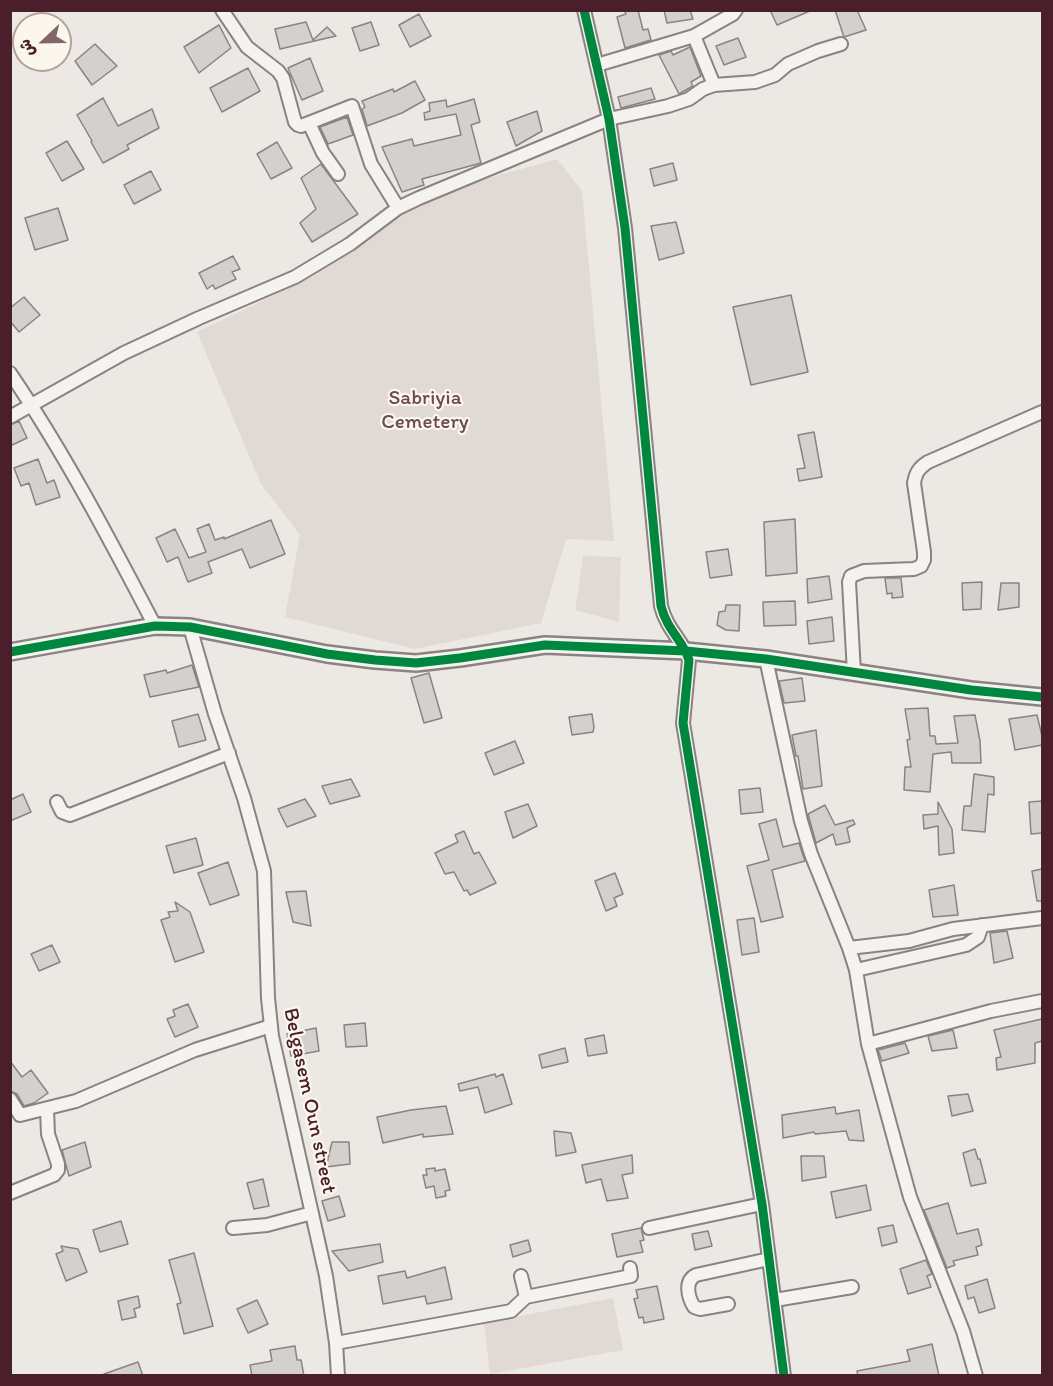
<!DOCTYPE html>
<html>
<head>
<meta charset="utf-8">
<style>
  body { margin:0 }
  #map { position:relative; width:1053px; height:1386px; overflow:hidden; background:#ece9e4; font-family:Itim,"Playpen Sans Arabic",sans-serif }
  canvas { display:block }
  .frame { position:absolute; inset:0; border:12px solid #4a1f2b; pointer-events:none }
  .north { position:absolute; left:12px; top:12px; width:60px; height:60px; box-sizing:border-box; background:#fbf7ec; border:2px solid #b4a19f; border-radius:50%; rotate:248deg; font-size:16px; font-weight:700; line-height:24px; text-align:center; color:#4a1f2b }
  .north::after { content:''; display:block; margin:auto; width:21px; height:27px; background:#83666c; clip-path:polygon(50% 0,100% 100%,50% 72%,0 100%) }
</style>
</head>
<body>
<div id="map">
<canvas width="1053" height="1386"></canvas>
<div class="frame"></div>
<div class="north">ش</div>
</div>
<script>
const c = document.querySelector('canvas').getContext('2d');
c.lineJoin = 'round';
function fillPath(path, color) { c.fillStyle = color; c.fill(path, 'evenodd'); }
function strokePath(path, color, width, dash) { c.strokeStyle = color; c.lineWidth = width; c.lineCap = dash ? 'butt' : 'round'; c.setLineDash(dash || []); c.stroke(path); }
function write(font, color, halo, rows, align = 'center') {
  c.font = font + ' Itim,sans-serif'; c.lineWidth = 4.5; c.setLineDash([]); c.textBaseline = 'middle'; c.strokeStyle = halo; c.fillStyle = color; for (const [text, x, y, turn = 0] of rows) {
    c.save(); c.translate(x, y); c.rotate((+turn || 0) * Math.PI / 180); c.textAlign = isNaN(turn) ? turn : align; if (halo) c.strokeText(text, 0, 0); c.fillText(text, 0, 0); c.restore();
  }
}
const green = new Path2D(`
  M557 159 582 191 614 541 566 539 541 623 415 649 285 617 300 535 261 484 197 332 283 291 356 249 414 199Z
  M583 556 621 557 619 622 575 610Z
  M613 1298 623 1350 490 1374 484 1323Z`);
const building = new Path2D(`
  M624 10H638L643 30 648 29 651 40 625 48 617 17 626 14Z
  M664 10H690L693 19 667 23Z
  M770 10H810V11L777 25Z
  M835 10H857L866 30 844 37Z
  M419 14 431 36 410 47 399 25Z
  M306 22 313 40 327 27 336 36 280 49 275 29Z
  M371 22 379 45 360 51 352 28Z
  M219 25 231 48 199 73 184 47Z
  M738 38 746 57 724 65 716 46Z
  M95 44 117 66 92 85 75 61Z
  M690 47 701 76 691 82 693 86 679 94 659 55 671 51 673 55Z
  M310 58 323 91 302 100 288 68Z
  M248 68 260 91 222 112 210 88Z
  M415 81 425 100 402 113 367 126 362 109 365 107 362 101 393 89 394 92Z
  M651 88 655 99 621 108 618 97Z
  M103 98 118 126 152 109 159 128 127 145 129 149 103 163 91 142 92 141 77 115Z
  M474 99 480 122 471 125 481 163 422 179 424 185 402 192 382 147 412 139 414 146 461 135 456 114 425 120 424 113 430 111 429 103 446 100 447 107Z
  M537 111 542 131 516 146 507 122Z
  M347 117 353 135 328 144 320 127Z
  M67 141 84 169 62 181 46 153Z
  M277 142 292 168 271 179 257 154Z
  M673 163 677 180 654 186 650 169Z
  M321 164 358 214 312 242 300 223 316 209 301 178Z
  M151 171 161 190 134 204 124 185Z
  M58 208 68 240 35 250 25 218Z
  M676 222 684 253 659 260 651 226Z
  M233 256 240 269 232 272 236 279 215 289 213 285 207 289 199 273Z
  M791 295 808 372 751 385 733 307Z
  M24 297 40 315 19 332 10 321V308Z
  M19 421 27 438 10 446V425Z
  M814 432 822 477 799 481 797 469 805 468 798 435Z
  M38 459 47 483 54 480 60 497 36 505 29 483 21 486 14 468Z
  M795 519 797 573 766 576 764 522Z
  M271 520 285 554 250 568 242 549 208 562 212 573 188 582 178 557 167 562 156 538 175 529 189 558 206 552 197 529 209 524 215 540 224 537V539Z
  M728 549 732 575 710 578 706 552Z
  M829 576 832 599 808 603 807 579Z
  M885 578H901L903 597 892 598V593L887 594Z
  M982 582 981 609 963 610 962 583Z
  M1001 583H1019V607L998 610Z
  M795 601 796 625 764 626 763 602Z
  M726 605H740L739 631 726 630 717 625 719 612 725 611Z
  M832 617 834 641 809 644 807 621Z
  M192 665 199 687 150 697 144 675 166 670 167 673Z
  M429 673 442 718 424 723 411 678Z
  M802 678 805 701 784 703 779 681Z
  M928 708 930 736H935L936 744 958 743 954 716 975 715 980 741 981 763H952L951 752 933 754 930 792 904 790 905 767H911L907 740 910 739 905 709Z
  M198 714 206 740 179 747 172 721Z
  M592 714 594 727 593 732 572 735 569 717Z
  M1037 715 1042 736V745L1015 750 1009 719Z
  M816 730 822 786 803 789 798 756H796L792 735Z
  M515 741 524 763 494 775 485 753Z
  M974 774 994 777V795L988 794 985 832 962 830 964 806H971Z
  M351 779 360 796 330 804 322 786Z
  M760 788 763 812 741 814 739 790Z
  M23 794 31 812 10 821V800Z
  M305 799 316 816 287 827 278 809Z
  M1042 801V833L1031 834 1029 802Z
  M938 802 952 829 954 853 939 855 938 826 924 829 923 815 938 814Z
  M528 804 537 826 513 838 505 812Z
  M825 805 835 825 853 820 855 824 847 828 850 842 836 845 833 834 816 843 808 814Z
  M776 819 783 847 799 843 805 861 772 870 783 917 761 922 747 866 769 860 759 824Z
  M464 831 474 854 479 852 496 883 470 895 467 890 464 891 454 872 445 874 435 853 458 842 455 835Z
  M196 838 203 865 174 873 166 846Z
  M228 862 239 895 210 905 198 873Z
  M1042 869V901H1037L1032 871Z
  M615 873 623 894 614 898 617 906 606 911 595 881Z
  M954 885 958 915 933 917 929 890Z
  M306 891 311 926 293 922 286 892Z
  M175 902 190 912 204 952 175 962 161 920 170 917 168 912 178 911Z
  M754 918 759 952 742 955 737 920Z
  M1007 931 1013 958 994 963 990 933Z
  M52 945 60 962 39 971 31 954Z
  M188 1004 198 1027 175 1037 167 1019 175 1016 173 1010Z
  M1042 1019V1041L1035 1043V1063L997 1070 996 1058 1001 1057 994 1030Z
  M365 1023 367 1046 346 1047 344 1025Z
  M316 1028 319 1051 291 1056 287 1034Z
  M953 1030 957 1048 932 1051 928 1036Z
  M604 1035 607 1053 588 1056 585 1039Z
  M905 1043 909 1053 882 1061 878 1050Z
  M565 1048 568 1062 542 1068 539 1055Z
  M10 1061 22 1077 31 1070 48 1093 34 1103 24 1106 17 1094 10 1091Z
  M495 1074 496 1077 503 1074 512 1104 485 1113 478 1087 460 1091 458 1084Z
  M968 1094 973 1111 952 1116 948 1096Z
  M446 1106 453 1134 423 1137V1134L383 1143 377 1117 411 1110Z
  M835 1107 836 1114 859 1110 864 1141 849 1140 846 1131 815 1134 814 1132 783 1138 782 1115Z
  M554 1131 571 1133 576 1152 556 1156Z
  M85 1142 91 1167 69 1176 62 1150Z
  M332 1142H349L350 1164 326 1167Z
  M975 1149 978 1159H980L986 1183 971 1186 963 1153Z
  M632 1155 633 1173 622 1175 628 1198 607 1201 601 1179 586 1183 582 1165Z
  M801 1156H824L826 1177 802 1181Z
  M435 1168V1171L445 1169 450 1190 445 1191 446 1196 436 1198 434 1186 426 1188 423 1175H427L426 1169Z
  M263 1179 269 1206 254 1209 247 1183Z
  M866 1185 871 1210 836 1218 831 1192Z
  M339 1196 345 1216 328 1221 322 1201Z
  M948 1203 957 1234 978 1229 982 1245 976 1247 978 1255 953 1261 955 1265 947 1268 924 1210Z
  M121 1221 128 1244 100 1252 93 1230Z
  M893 1225 897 1242 882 1246 878 1228Z
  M641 1228 644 1240 640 1241 643 1252 617 1257 612 1234Z
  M708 1231 712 1246 695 1250 692 1234Z
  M528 1240 531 1251 513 1257 510 1245Z
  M380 1244 383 1262 349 1271 332 1251Z
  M61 1246 78 1249 87 1272 66 1281 56 1254 63 1251Z
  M194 1253 213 1326 184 1334 177 1304 181 1303 169 1260Z
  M926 1260 932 1274 927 1276 931 1287 908 1294 900 1269Z
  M445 1267 452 1299 427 1304 425 1296 383 1304 378 1276 405 1271 407 1278Z
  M987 1279 995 1308 979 1313 974 1297 968 1299 965 1286Z
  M657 1286 664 1319 644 1323 643 1317 639 1318 634 1299 638 1298 636 1290Z
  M138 1296 140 1307 134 1309 136 1317 122 1320 118 1301Z
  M257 1300 268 1324 248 1333 237 1309Z
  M932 1344 939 1376H858L857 1371 910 1361 907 1350Z
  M295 1346 297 1360H301L304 1376H252L250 1365 272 1361 270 1350Z
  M138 1362 143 1376H104V1374Z`);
const minor = new Path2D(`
  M222 10 247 47 278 71 283 78 295 122 298 125 301 126 352 106 371 164 398 208
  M584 10 609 119 625 228 661 606C667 630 682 639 689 660L683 723 762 1204 784 1376
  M694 36 733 14 736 10
  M714 85 755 82 775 75 788 64 818 51 841 44
  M309 123 323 153 338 174
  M10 373C65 454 110 540 155 626
  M10 417 124 353 199 318 295 277 350 244 398 208 419 198 609 119 668 106 689 99 703 89 714 85 694 36 597 65
  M190 627 215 714 244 798 264 871 268 998 272 1036 326 1276 336 1343 338 1376
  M766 659 801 821 811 854 849 948 856 970 868 1044 910 1197 963 1331 976 1376
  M854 673 849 582 851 576 864 571 914 569 921 566 924 560V552L914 483C916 472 919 468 928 462L1042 412
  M57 802 62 812 70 815 229 753
  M849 948 909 941 953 929 1042 918
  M856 970 966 945 978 937 982 925
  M868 1044 991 1011 1042 1001
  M10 1099 20 1115 76 1101 195 1050 271 1026
  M10 1193 54 1175 58 1170V1164L48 1134 47 1110
  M233 1228 267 1225 312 1213
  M649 1228 762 1204
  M521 1276 526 1297 631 1276 630 1268
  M775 1300 852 1287
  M728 1304 700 1309 694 1307C688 1297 684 1281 696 1275L769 1259
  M336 1343 511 1311 526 1297`);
const tertiary = new Path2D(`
  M10 652 155 626 190 627 327 654 375 660 416 663 460 658 545 645 686 651 766 659 971 690 1042 697`);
const cycleway = new Path2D(`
  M584 10 609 119 625 228 661 606C667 630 682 639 689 660L683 723 762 1204 784 1376
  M10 652 155 626 190 627 327 654 375 660 416 663 460 658 545 645 686 651 766 659 971 690 1042 697`);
const parkNames = [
  ["Sabriyia",425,399],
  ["Cemetery",425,423]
];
const streetNames = [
  ["Belgasem Oun street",309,1101,78]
];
fillPath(green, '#e1d9d4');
fillPath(building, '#d4d0cd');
strokePath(building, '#8b8282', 1.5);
strokePath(minor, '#8b8282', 16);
strokePath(tertiary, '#8b8282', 20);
strokePath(minor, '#f4f3ef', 12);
strokePath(tertiary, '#f4f3ef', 15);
strokePath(cycleway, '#00873e', 9);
write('21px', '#6e4a52', '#fbf7ec', parkNames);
write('21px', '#4a1f2b', '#fbf7ec', streetNames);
</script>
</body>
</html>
